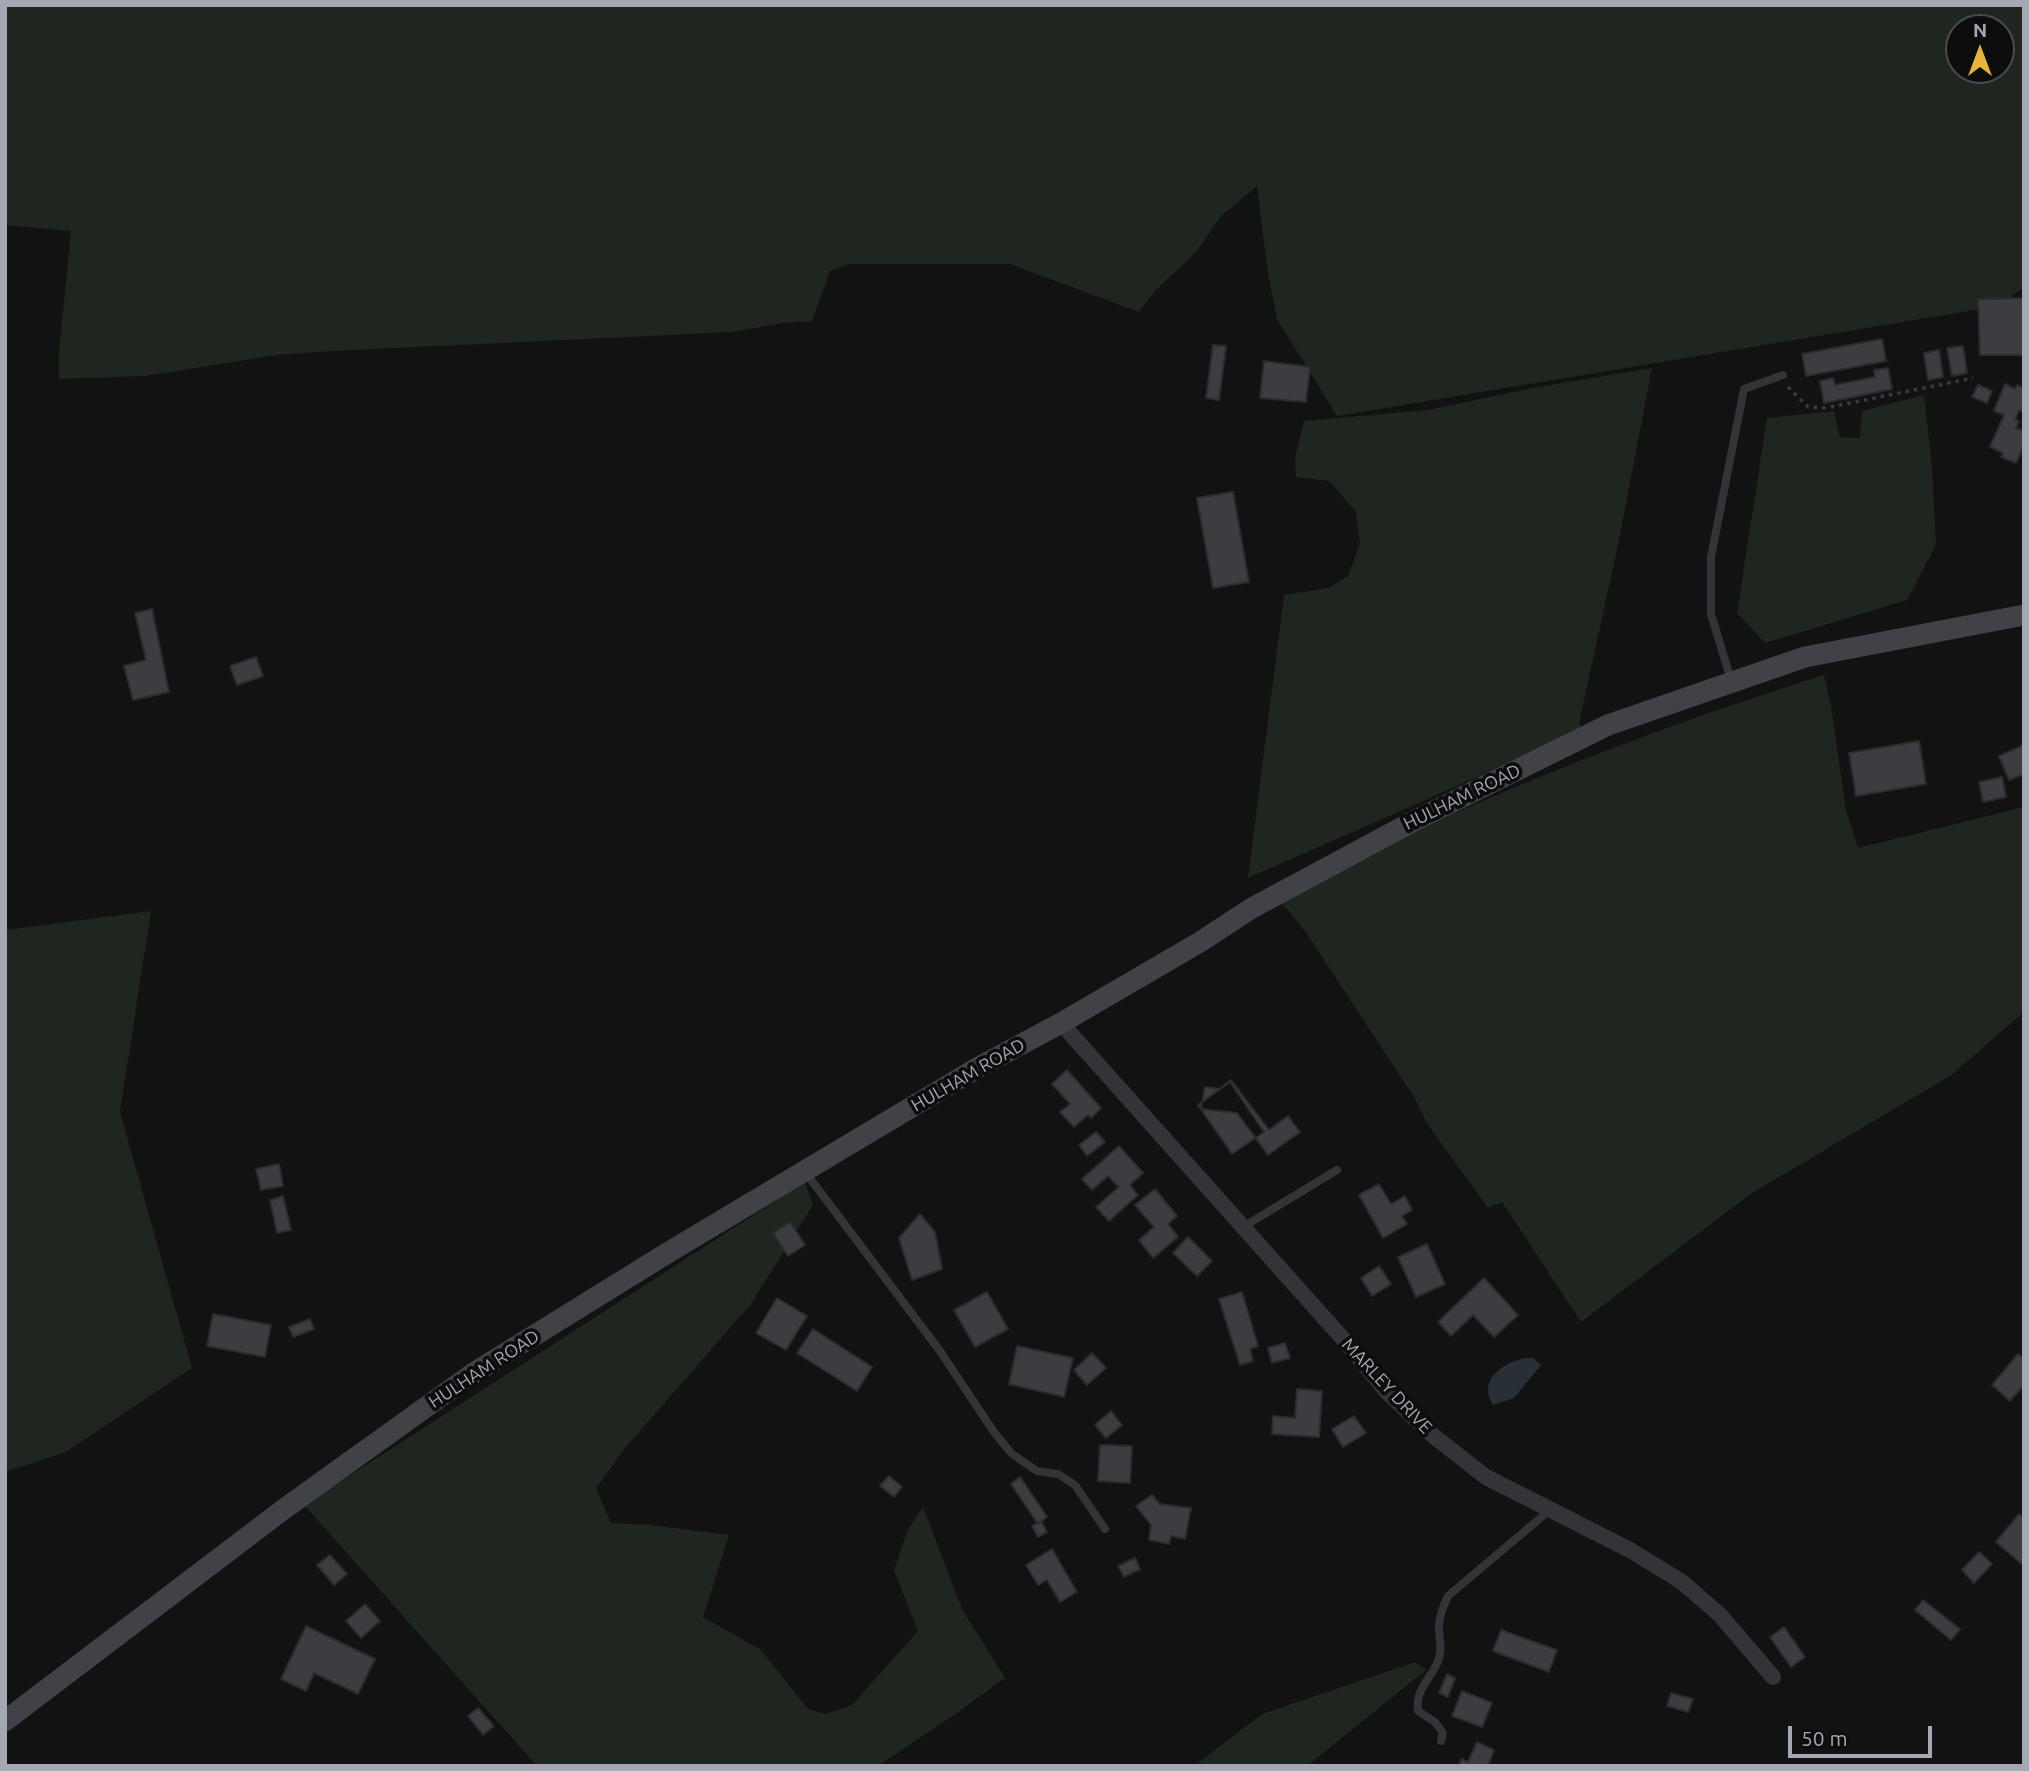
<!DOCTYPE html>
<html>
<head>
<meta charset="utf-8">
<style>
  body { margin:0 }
  #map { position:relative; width:2029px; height:1771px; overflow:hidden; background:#121213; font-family:Ubuntu,sans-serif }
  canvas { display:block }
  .frame { position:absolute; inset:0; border:7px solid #a4a8b3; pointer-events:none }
  .north { position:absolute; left:1945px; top:14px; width:70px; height:70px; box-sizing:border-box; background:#0d0d0e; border:2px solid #494b50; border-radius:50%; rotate:0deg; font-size:19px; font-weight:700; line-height:28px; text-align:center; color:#a4a8b3 }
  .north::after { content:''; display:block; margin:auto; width:24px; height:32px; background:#e6b537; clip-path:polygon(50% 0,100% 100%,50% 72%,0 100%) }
  .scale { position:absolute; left:1788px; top:1726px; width:144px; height:32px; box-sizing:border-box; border:4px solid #a4a8b3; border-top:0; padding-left:9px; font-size:21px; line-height:24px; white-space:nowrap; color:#a4a8b3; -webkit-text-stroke:5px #0d0d0e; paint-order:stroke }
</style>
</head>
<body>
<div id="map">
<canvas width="2029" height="1771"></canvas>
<div class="frame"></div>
<div class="north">N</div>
<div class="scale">50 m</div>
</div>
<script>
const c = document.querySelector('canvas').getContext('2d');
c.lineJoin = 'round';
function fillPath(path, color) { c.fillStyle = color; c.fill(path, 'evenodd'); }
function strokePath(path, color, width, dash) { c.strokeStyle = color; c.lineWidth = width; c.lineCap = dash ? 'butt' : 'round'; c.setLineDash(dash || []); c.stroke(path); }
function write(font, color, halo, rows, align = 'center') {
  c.font = font + ' Ubuntu,sans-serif'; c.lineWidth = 7; c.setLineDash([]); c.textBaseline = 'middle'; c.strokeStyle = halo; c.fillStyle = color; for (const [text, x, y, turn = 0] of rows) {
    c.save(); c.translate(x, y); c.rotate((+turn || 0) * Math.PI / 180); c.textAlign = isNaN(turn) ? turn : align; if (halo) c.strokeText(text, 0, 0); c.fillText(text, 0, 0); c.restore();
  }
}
const green = new Path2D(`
  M5 5H2024V287L1998 306 1337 416 1277 319 1268 274 1257 186 1221 216 1196 252 1156 290 1139 312 1010 264H849L830 271 812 321 783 323 732 332 332 351 277 355 145 376 59 379V352L71 231 5 225ZM1959 28H2001V70H1959Z
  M1652 368 1620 535 1580 719V732L1248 878 1284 595 1328 588 1348 576 1360 544 1356 512 1329 481 1296 477 1295 458 1304 421 1428 410 1533 388Z
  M1924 395 1932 467 1936 545 1907 600 1765 643 1737 613 1767 418 1834 411 1840 437 1860 438 1862 411Z
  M1824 675 1831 706 1846 810 1858 848 2024 807V1012L1950 1076 1752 1193 1581 1322 1502 1202 1488 1208 1426 1122 1414 1097 1305 931 1281 902C1322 881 1362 857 1403 837 1539 773 1681 720 1824 675Z
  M151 911 120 1112 192 1368 66 1452 5 1472V930Z
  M805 1182 813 1205 751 1304 626 1447 596 1488 611 1523 651 1525 729 1535 703 1617 761 1650 808 1709 826 1714 852 1705 918 1631 894 1570 908 1529 923 1507 962 1609 1005 1678 951 1717 878 1766H537L304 1505Z
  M1415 1662 1426 1670 1307 1766H1194L1262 1714Z`);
const water = new Path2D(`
  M1526 1358H1533L1541 1365 1514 1398 1493 1405C1477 1380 1503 1362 1526 1358Z`);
const building = new Path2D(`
  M2024 298V355H1980L1978 299Z
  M1882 339 1886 361 1806 376 1802 354Z
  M1213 345 1226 346 1219 400 1206 398Z
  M1963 346 1967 373 1952 376 1947 348Z
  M1939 350 1943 377 1928 380 1924 353Z
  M1264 361 1310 367 1306 402 1260 398Z
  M1888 368 1892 389 1824 403 1820 381 1833 378 1835 385 1875 377 1874 370Z
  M2005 384 2015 389 2017 385 2024 388V412L2019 410 2015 420 2019 421 2016 428 2024 431V445L2016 463 2001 457 2003 453 1990 447 2004 415 1994 411Z
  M1978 385 1992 391 1987 403 1972 397Z
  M1233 492 1249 582 1213 588 1197 498Z
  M152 609 169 692 133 700 124 666 146 660 135 613Z
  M256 657 263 676 237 685 230 666Z
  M1919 741 1926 784 1856 796 1849 753Z
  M2024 745V774L2009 780 1999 756Z
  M2002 777 2006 797 1983 802 1979 782Z
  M1067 1070 1101 1108 1091 1118 1088 1115 1074 1127 1060 1112 1070 1104 1052 1084Z
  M1231 1080 1269 1130 1288 1116 1300 1132 1268 1155 1237 1113 1201 1109 1205 1087 1219 1089Z
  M1230 1082 1264 1132 1232 1154 1198 1105Z
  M1096 1132 1105 1142 1087 1156 1079 1145Z
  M1119 1146 1143 1173 1130 1185 1138 1195 1109 1221 1096 1207 1119 1187 1108 1176 1092 1190 1082 1179Z
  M279 1164 283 1186 261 1190 256 1169Z
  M1379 1184 1391 1204 1405 1196 1412 1210 1402 1216 1407 1224 1383 1238 1359 1195Z
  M1155 1189 1177 1216 1168 1224 1178 1237 1153 1258 1139 1240 1154 1227 1135 1205Z
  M283 1196 291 1230 277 1233 270 1200Z
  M920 1214 935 1232 942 1269 912 1280 899 1238Z
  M790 1222 805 1245 788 1256 773 1233Z
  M1188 1237 1212 1261 1197 1276 1173 1253Z
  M1427 1244 1445 1284 1416 1297 1398 1257Z
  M1379 1266 1391 1284 1372 1296 1361 1278Z
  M1484 1278 1518 1315 1494 1337 1473 1315 1451 1336 1438 1322Z
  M987 1292 1008 1329 975 1347 954 1310Z
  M1242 1292 1258 1346 1250 1349 1253 1361 1240 1365 1219 1299Z
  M777 1298 807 1316 786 1350 756 1333Z
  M213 1314 271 1325 265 1357 207 1346Z
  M310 1319 314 1329 293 1337 289 1327Z
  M813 1329 872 1367 857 1391 797 1353Z
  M1285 1343 1290 1358 1272 1363 1268 1348Z
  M1017 1346 1073 1358 1064 1397 1009 1384Z
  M1092 1353 1106 1368 1087 1385 1074 1370Z
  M2018 1354 2024 1359V1385L2010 1401 1992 1385Z
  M1297 1389 1322 1391 1319 1437 1272 1434 1273 1416 1295 1418Z
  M1111 1411 1122 1425 1106 1438 1095 1425Z
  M1354 1416 1366 1433 1343 1447 1332 1429Z
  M1100 1445 1132 1446 1130 1483 1098 1481Z
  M889 1476 902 1487 894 1497 880 1486Z
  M1020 1477 1047 1517 1038 1524 1011 1484Z
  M1152 1495 1160 1504 1191 1508 1185 1539 1171 1536 1169 1544 1149 1540 1151 1525 1136 1506Z
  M2019 1514 2024 1518V1566L1996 1542Z
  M1041 1521 1047 1532 1038 1537 1032 1526Z
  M1052 1549 1077 1592 1060 1602 1047 1580 1038 1585 1026 1565Z
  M1979 1552 1992 1564 1974 1583 1962 1570Z
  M330 1555 347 1574 334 1585 317 1565Z
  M1135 1558 1140 1569 1124 1577 1118 1566Z
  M1923 1600 1960 1629 1951 1640 1915 1610Z
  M365 1604 380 1621 361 1638 346 1621Z
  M306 1626 375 1659 358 1694 314 1673 306 1691 281 1679Z
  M1784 1627 1805 1657 1791 1667 1770 1637Z
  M1501 1630 1557 1650 1549 1672 1493 1651Z
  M1447 1674 1455 1678 1448 1697 1439 1693Z
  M1462 1691 1492 1703 1482 1727 1452 1716Z
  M1671 1693 1693 1699 1688 1712 1667 1706Z
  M478 1708 494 1726 483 1735 468 1716Z
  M1477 1742 1494 1750 1488 1766H1459L1461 1759 1468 1762Z`);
const path = new Path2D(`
  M1788 387 1808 407 1825 408 1973 378`);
const lane = new Path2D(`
  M1731 680 1711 614V557L1744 389 1783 375
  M806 1173 940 1351 994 1432 1012 1454 1037 1471 1058 1474 1075 1485 1105 1529
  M1243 1227 1337 1170
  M1441 1741 1443 1733 1435 1722 1418 1711C1415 1689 1431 1679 1438 1661 1443 1650 1439 1639 1439 1628 1439 1616 1443 1607 1448 1596L1551 1509`);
const street = new Path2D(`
  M1061 1023 1344 1340 1387 1392 1431 1434 1486 1477 1630 1550 1682 1582 1720 1615 1773 1677`);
const secondary = new Path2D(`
  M5 1721 284 1509 472 1374 669 1252 977 1068 1061 1023 1200 942 1252 908 1412 822 1608 725 1805 657 2024 615`);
const streetNames = [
  ["HULHAM ROAD",1462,797,-26],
  ["HULHAM ROAD",968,1075,-30],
  ["HULHAM ROAD",484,1369,-33],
  ["MARLEY DRIVE",1387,1386,47]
];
fillPath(green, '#1e261f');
fillPath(water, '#292f36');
fillPath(building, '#3c3d40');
strokePath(building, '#2c2c2f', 2);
strokePath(path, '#393a3f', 3.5, [3.5, 5]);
strokePath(lane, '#333438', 8);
strokePath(street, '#333438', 16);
strokePath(secondary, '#414248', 21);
write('18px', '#a4a8b3', '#0d0d0e', streetNames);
</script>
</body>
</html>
